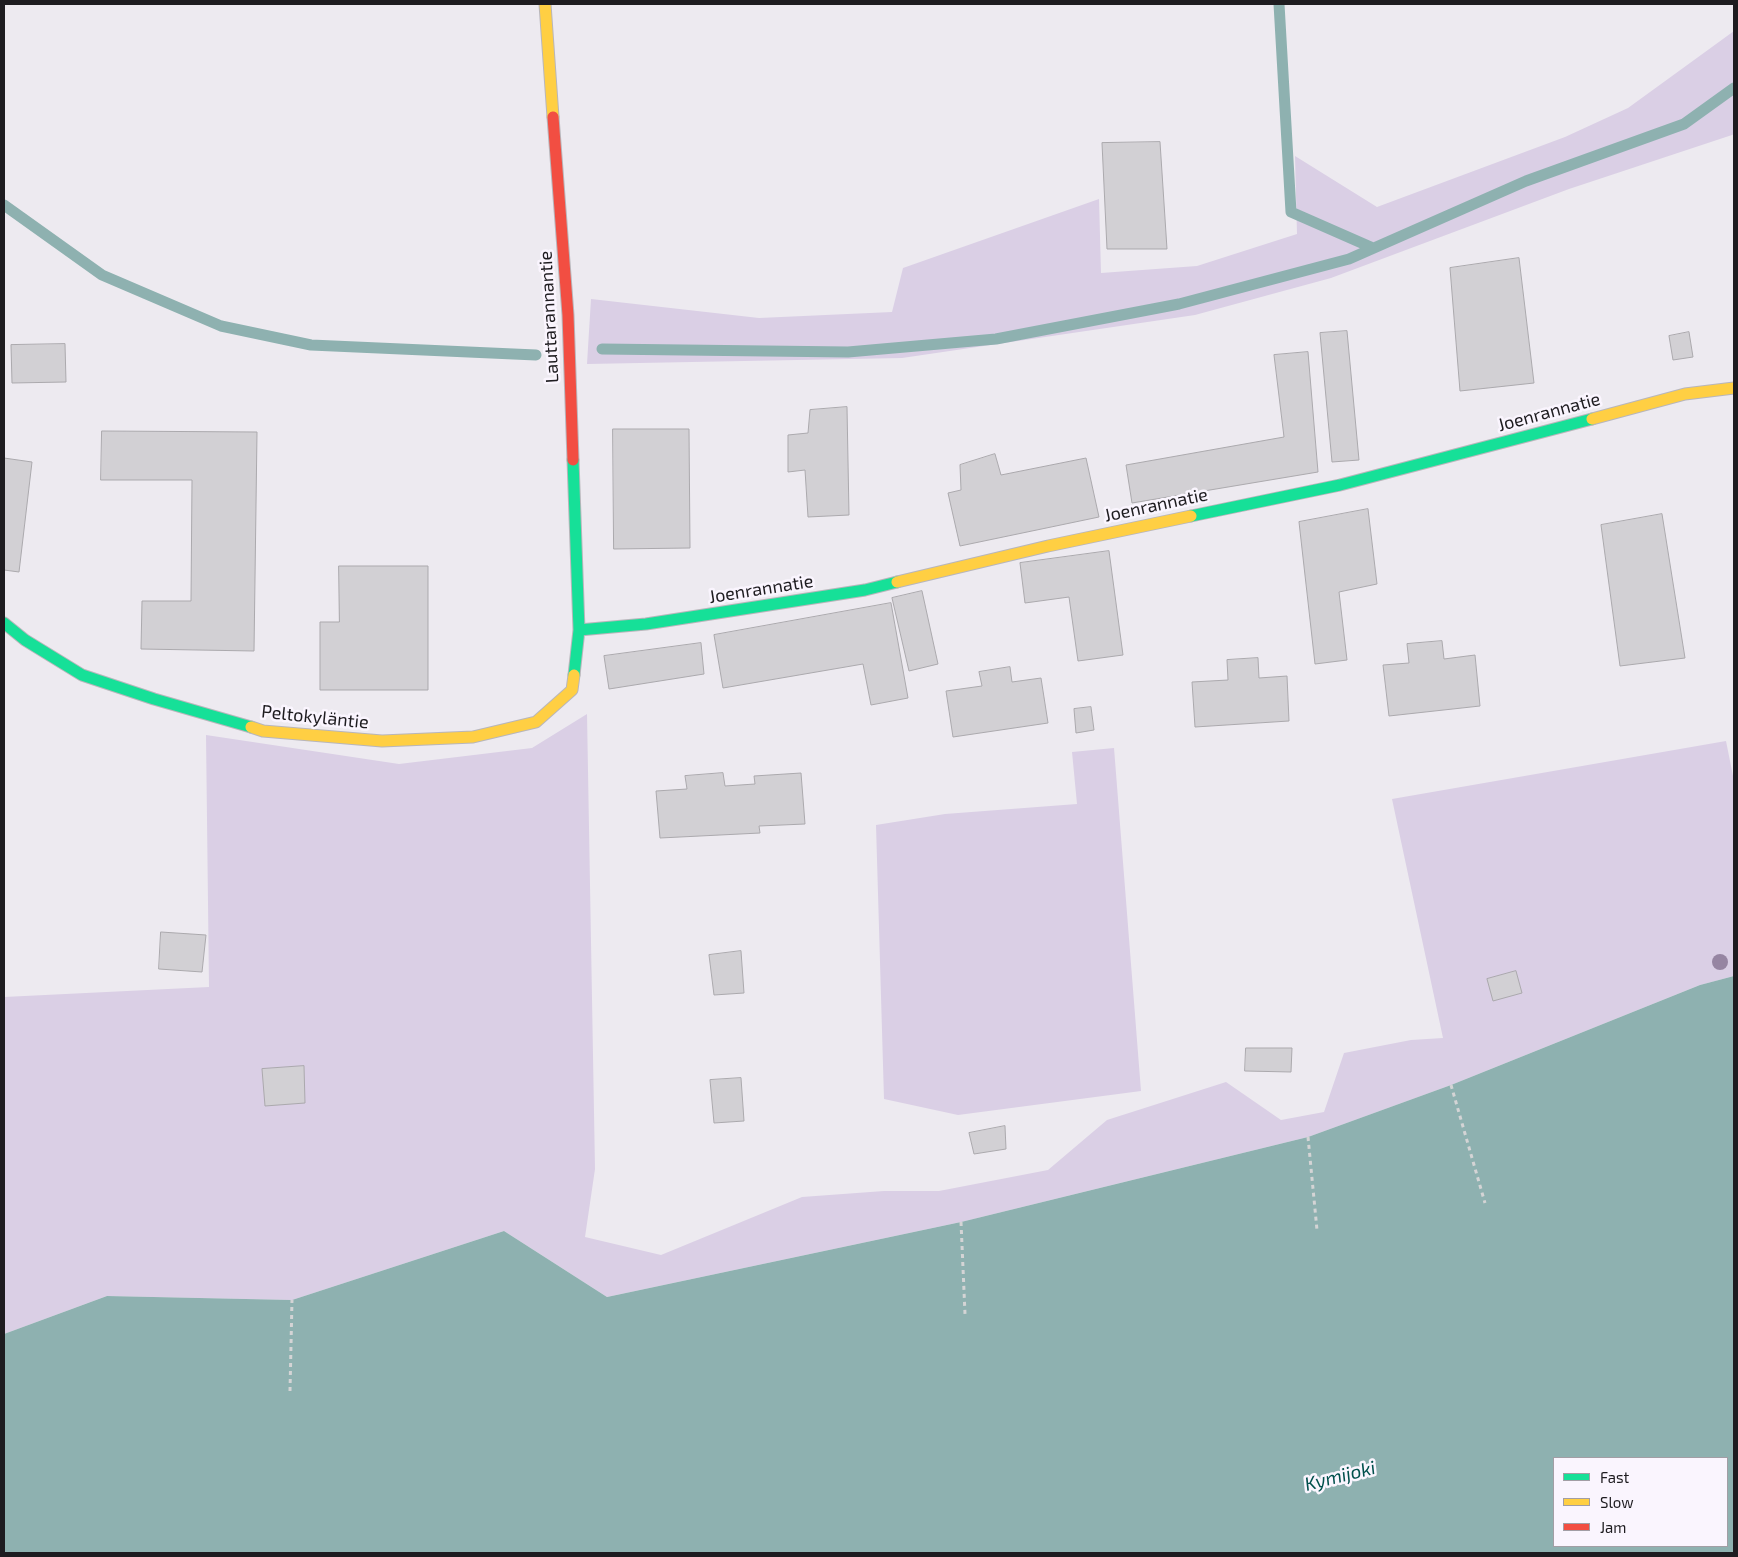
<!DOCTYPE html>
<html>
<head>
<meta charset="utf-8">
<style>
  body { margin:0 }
  #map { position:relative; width:1738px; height:1557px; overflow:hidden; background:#edeaf0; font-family:"Exo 2",sans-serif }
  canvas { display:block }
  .frame { position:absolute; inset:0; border:5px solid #1e1c20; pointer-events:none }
  .legend { position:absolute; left:1553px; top:1457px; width:175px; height:90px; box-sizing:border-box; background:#faf5fe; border:1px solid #a29ea5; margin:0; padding:6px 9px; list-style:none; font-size:15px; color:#1e1c20 }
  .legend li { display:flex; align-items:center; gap:10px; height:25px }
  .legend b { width:25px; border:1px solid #a29ea5 }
</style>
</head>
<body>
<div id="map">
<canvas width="1738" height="1557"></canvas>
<div class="frame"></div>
<ul class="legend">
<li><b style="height:6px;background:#16e098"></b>Fast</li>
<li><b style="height:6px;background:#ffcf43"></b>Slow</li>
<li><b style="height:6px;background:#f24e42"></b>Jam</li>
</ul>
</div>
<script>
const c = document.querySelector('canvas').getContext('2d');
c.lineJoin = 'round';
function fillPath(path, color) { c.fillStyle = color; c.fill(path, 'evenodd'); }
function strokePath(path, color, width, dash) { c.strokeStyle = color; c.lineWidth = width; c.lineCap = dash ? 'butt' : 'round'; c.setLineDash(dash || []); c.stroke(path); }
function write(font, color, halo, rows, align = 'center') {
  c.font = font + ' "Exo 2",sans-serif'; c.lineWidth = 5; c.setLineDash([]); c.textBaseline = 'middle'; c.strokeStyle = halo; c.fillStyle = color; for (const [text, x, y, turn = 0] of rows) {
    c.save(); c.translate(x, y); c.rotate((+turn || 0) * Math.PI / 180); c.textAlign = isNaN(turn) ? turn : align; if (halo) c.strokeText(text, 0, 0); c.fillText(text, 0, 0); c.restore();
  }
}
const green = new Path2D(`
  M1734 31V134L1732 135 1569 189 1331 278 1195 315 902 358 587 364 591 299 759 318 892 312 903 268 1099 199 1101 273 1197 266 1297 234 1295 156 1377 207 1565 137 1628 108Z
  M587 714 595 1169 585 1237 661 1255 802 1197 884 1191H939L1048 1170 1107 1120 1226 1082 1281 1120 1324 1112 1344 1053 1411 1040 1443 1038 1392 799 1726 741 1734 781V976L1700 985 1451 1085 1308 1137 961 1222 607 1297 504 1231 292 1300 107 1296 4 1334V997L209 987 206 735 399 764 532 748Z
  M1114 748 1141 1091 958 1115 884 1099 876 825 945 814 1077 804 1072 752Z`);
const water = new Path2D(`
  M1734 976V1553H4V1334L107 1296 292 1300 504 1231 607 1297 961 1222 1308 1137 1451 1085 1700 985ZM1554 1458H1727V1546H1554Z`);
const stream = new Path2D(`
  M1279 4 1291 212 1373 248
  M4 205 102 275 221 326 311 345 536 355
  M602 349 848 352 996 339 1179 304 1349 259 1526 181 1684 124 1734 88`);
const building = new Path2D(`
  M1160 142 1167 249H1107L1102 143Z
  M1519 258 1534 383 1460 391 1450 268Z
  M1347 331 1359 460 1332 462 1320 333Z
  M1689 332 1693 357 1673 360 1669 336Z
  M65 344 66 382 12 383 11 345Z
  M1308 352 1318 472 1132 503 1126 465 1284 437 1274 355Z
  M847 407 849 515 808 517 805 470 788 472V435L808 433 810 410Z
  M613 429H689L690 548 614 549Z
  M102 431 257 432 254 651 141 649 142 601H191L192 480H101Z
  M995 454 1001 475 1086 458 1099 517 960 546 948 493 961 490 960 465Z
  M4 458 32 462 19 572 4 570Z
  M1368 509 1377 584 1339 592 1347 660 1315 664 1299 522Z
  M1662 514 1685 658 1620 666 1601 525Z
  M1109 551 1123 655 1078 661 1069 597 1025 603 1020 563Z
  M339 566H428V690H320V622H339Z
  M922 591 938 664 909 671 892 598Z
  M891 603 908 698 871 705 863 664 723 688 714 635Z
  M1442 641 1444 659 1475 655 1480 706 1389 716 1383 665 1409 663 1407 644Z
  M701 643 704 674 609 689 604 656Z
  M1258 658 1259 678 1287 676 1289 721 1195 727 1192 682 1228 680 1227 660Z
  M1010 667 1012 682 1041 678 1048 723 953 737 946 691 982 686 979 672Z
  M1091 707 1094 730 1076 733 1074 709Z
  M723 773 725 786 755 784 754 776 801 773 805 824 759 826 760 833 660 838 656 791 687 789 685 776Z
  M161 932 206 935 202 972 159 969Z
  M741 951 744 993 714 995 709 955Z
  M1516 971 1522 993 1493 1001 1487 979Z
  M1246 1048H1292L1291 1072 1245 1071Z
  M304 1066 305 1103 265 1106 262 1069Z
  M741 1078 744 1121 714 1123 710 1080Z
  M1005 1126 1006 1149 974 1154 969 1133Z`);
const path = new Path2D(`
  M1451 1085 1485 1203
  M1308 1137 1317 1230
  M961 1222 965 1314
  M290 1391 292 1300`);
const fast = new Path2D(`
  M573 460 579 630 574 675
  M1191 516 1340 485 1592 419
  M4 623 25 640 82 675 154 699 251 727
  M579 630 646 624 865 590 897 582`);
const slow = new Path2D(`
  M545 4 553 117
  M1592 419 1685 394 1734 388
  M897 582 1048 546 1191 516
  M251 727 263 731 382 741 473 737 536 722 572 690 574 675`);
const jam = new Path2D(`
  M553 117 568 315 573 460`);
const trees = [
  [1720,962]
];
const streetNames = [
  ["Lauttarannantie",549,317,-93],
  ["Joenrannatie",1549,412,-15],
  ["Joenrannatie",1156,505,-12],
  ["Joenrannatie",761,589,-9],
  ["Peltokyläntie",315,717,6]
];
const waterNames = [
  ["Kymijoki",1340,1476,-14]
];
fillPath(green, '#dacfe5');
fillPath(water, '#8eb1b0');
strokePath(stream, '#8eb1b0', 11);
fillPath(building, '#d2d0d4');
strokePath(building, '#aba9ad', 1);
strokePath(fast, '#b8b6bb', 13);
strokePath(slow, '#b8b6bb', 13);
strokePath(jam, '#b8b6bb', 13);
strokePath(path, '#d4d4d5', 3, [4, 4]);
strokePath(fast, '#16e098', 11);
strokePath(slow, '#ffcf43', 11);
strokePath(jam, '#f24e42', 11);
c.fillStyle = '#9685a2';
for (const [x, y] of trees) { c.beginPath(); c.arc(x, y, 8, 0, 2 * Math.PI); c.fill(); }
write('18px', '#1e1c20', '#faf5fe', streetNames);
write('italic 19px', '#00504c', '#faf5fe', waterNames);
</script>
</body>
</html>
